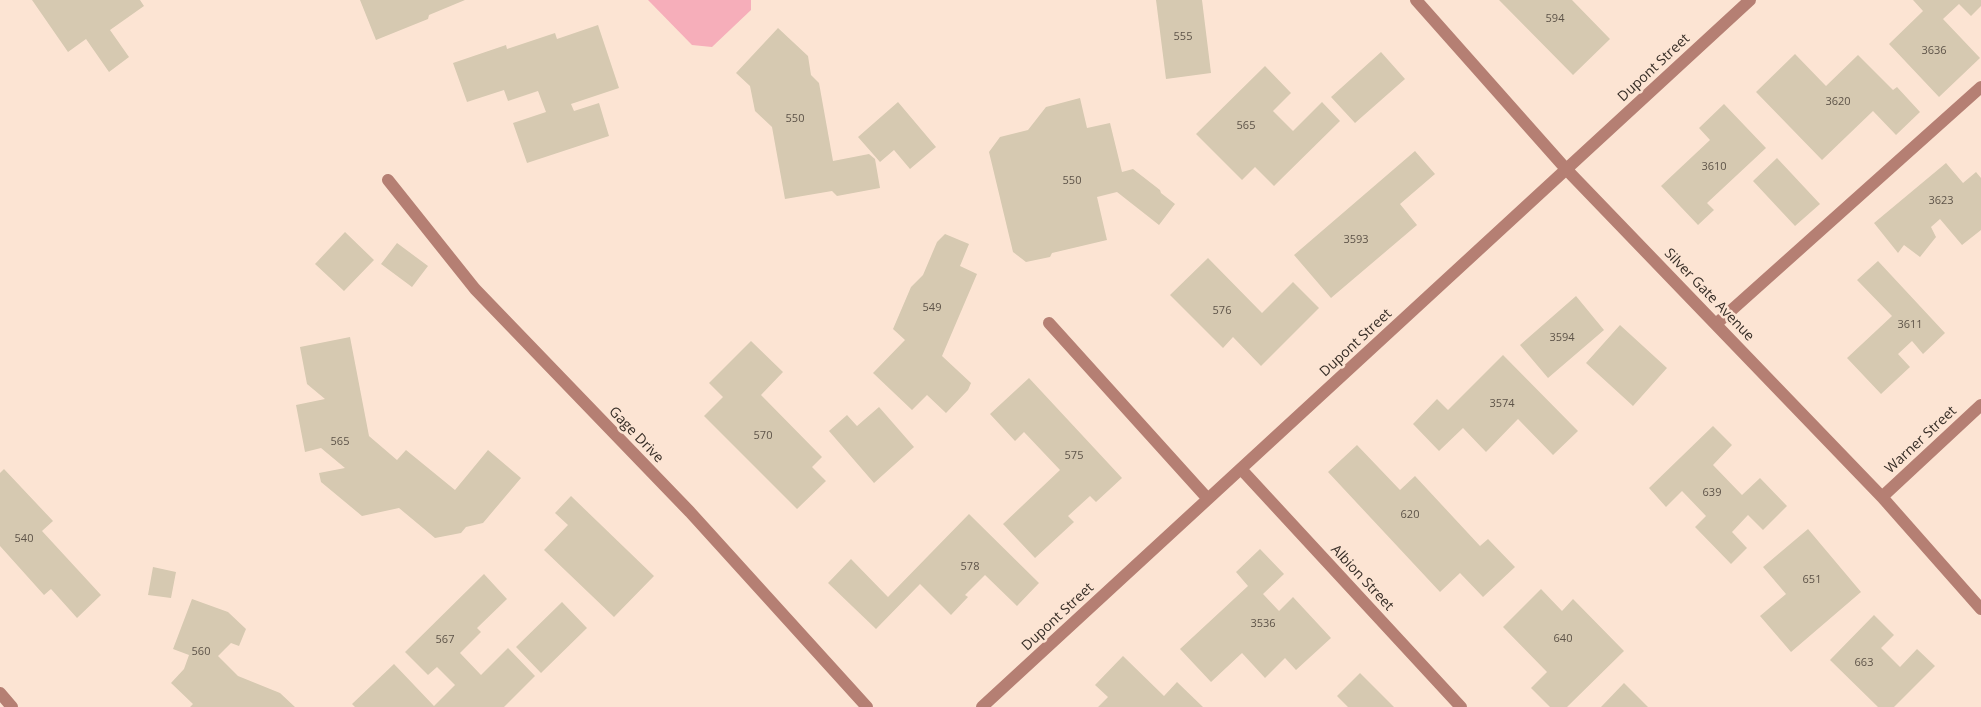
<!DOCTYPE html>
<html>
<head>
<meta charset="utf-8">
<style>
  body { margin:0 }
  canvas { display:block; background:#fce4d3 }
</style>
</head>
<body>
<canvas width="1981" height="707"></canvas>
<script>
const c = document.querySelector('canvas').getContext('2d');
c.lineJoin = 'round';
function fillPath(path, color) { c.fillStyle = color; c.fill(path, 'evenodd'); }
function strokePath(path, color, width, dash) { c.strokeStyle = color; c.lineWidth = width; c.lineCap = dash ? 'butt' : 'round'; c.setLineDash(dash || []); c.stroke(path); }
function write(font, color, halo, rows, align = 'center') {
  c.font = font + ' "Open Sans",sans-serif'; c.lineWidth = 5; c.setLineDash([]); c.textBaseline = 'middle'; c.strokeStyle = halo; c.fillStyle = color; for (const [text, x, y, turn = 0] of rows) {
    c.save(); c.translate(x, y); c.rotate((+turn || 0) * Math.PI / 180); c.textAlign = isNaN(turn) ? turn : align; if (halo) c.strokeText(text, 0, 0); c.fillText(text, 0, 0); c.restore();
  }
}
const green = new Path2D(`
  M648 0H751V10L712 47 692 45Z`);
const building = new Path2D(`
  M32 0H140L144 6 110 30 129 57 109 72 86 39 68 52Z
  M360 0H465L429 15 428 19 376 40Z
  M1156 0H1202L1211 73 1166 79Z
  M1499 0H1572L1610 39 1573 75Z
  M1913 0H1981V6L1971 16 1959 4 1943 19 1980 58 1939 97 1889 44 1923 11Z
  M598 25 619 88 571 104 574 111 599 103 609 136 527 163 513 123 546 112 538 91 508 101 504 90 467 102 453 63 506 45 507 49 555 33 557 39Z
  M778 28 808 56 811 75 819 83 833 161 869 154 875 159 880 188 837 196 832 191 785 199 772 127 755 111 750 86 736 73Z
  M1381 52 1405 79 1355 123 1331 97Z
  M1795 54 1826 86 1858 55 1893 90 1897 87 1920 112 1896 135 1873 111 1822 160 1756 92Z
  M1265 66 1291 93 1273 111 1293 131 1322 102 1340 121 1274 186 1255 167 1242 180 1196 134Z
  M1080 98 1087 128 1110 123 1122 172 1133 169 1160 190 1161 193 1175 204 1159 225 1117 192 1097 197 1107 240 1052 253 1050 257 1026 262 1013 252 989 152 1000 137 1028 130 1046 107Z
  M898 102 936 147 910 169 894 150 880 162 858 137Z
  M1724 104 1766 148 1707 203 1714 210 1698 225 1661 186 1710 140 1699 128Z
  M1415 151 1435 174 1400 204 1417 225 1331 298 1294 255Z
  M1777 158 1820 204 1795 226 1753 181Z
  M1946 163 1963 183 1976 172 1981 178V230L1962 245 1940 219 1931 227 1936 237 1920 257 1904 245 1898 253 1874 223Z
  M345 232 374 260 344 291 315 264Z
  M945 234 969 244 960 266 977 274 942 356 971 383 968 390 946 413 927 395 912 410 873 373 905 340 893 329 911 287 923 275 937 242Z
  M397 243 428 266 412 287 381 264Z
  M1208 258 1262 313 1293 282 1319 308 1261 366 1233 337 1223 348 1170 295Z
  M1878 261 1945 333 1923 354 1912 341 1898 354 1910 367 1881 394 1847 358 1892 316 1857 280Z
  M1576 296 1604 330 1548 378 1520 345Z
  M1620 325 1667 368 1633 406 1586 363Z
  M350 337 369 436 397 460 406 450 455 490 488 450 521 478 483 523 466 527 461 533 435 538 399 508 362 516 321 482 319 473 345 468 321 448 305 452 296 405 325 399 307 384 300 347Z
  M751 341 783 372 761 395 822 457 812 467 826 481 797 509 704 416 723 397 709 383Z
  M1503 355 1578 431 1553 455 1518 419 1486 452 1463 428 1439 451 1413 424 1437 399 1448 410Z
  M1029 378 1122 478 1096 502 1090 496 1068 516 1074 522 1035 558 1003 524 1060 470 1024 432 1015 441 990 414Z
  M879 407 914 447 874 483 829 431 847 415 857 426Z
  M1713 426 1732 445 1713 465 1742 495 1760 478 1787 506 1763 530 1748 515 1732 532 1747 548 1731 564 1695 527 1706 516 1682 491 1666 507 1649 488Z
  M1357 445 1400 490 1415 476 1480 546 1488 539 1515 567 1483 597 1460 573 1440 592 1328 472Z
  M4 469 53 521 42 531 101 595 77 618 51 589 44 595 0 546V473Z
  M571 496 654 576 614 617 544 550 568 525 555 513Z
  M969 514 1039 583 1017 606 985 575 965 595 968 597 951 615 920 584 876 629 828 583 851 559 888 597Z
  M1808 529 1861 592 1791 652 1760 616 1786 594 1763 567Z
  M1260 549 1284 574 1263 594 1279 611 1293 597 1331 638 1296 670 1285 658 1265 678 1242 653 1211 682 1180 649 1248 586 1236 572Z
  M153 567 176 572 171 598 148 595Z
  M484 574 507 599 477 628 481 632 460 653 481 675 508 648 535 676 504 707H355L352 704 394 664 434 706 455 685 437 667 428 675 405 652Z
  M1541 589 1562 611 1573 599 1624 651 1567 707H1550L1531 688 1547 672 1503 627Z
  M192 599 228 612 246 629 239 646 231 643 218 656 238 676 280 693 295 707H190L193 704 171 683 184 669 189 655 173 649Z
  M562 602 587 628 541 673 516 647Z
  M1874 615 1894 635 1881 648 1900 667 1917 649 1935 666 1894 707H1878L1830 660Z
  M1123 656 1164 696 1177 682 1203 707H1098L1108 697 1095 685Z
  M1360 673 1394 707H1348L1337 696Z
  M1624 683 1648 707H1601Z`);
const minor = new Path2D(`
  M1416 0 1566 169 1882 497 1981 609
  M388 180 475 289 690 512 867 707
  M1049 323 1208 499
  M1716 324 1981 87
  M1241 469 1461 707
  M1882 497 1981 405
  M0 693 12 707
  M982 707 1750 0`);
const numberNames = [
  ["594",1555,19],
  ["555",1183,37],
  ["3636",1934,51],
  ["3620",1838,102],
  ["550",795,119],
  ["565",1246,126],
  ["3610",1714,167],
  ["550",1072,181],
  ["3623",1941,201],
  ["3593",1356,240],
  ["549",932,308],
  ["576",1222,311],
  ["3611",1910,325],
  ["3594",1562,338],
  ["3574",1502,404],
  ["570",763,436],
  ["565",340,442],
  ["575",1074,456],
  ["639",1712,493],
  ["620",1410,515],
  ["540",24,539],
  ["578",970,567],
  ["651",1812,580],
  ["3536",1263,624],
  ["640",1563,639],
  ["567",445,640],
  ["560",201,652],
  ["663",1864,663]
];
const streetNames = [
  ["Dupont Street",1654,68,-43],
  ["Silver Gate Avenue",1709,295,46],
  ["Dupont Street",1356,343,-43],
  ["Gage Drive",636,435,46],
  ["Warner Street",1921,440,-43],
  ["Albion Street",1362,578,47],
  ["Dupont Street",1058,617,-43]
];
fillPath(green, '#f6aeba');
fillPath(building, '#d6c9b1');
strokePath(minor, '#b57f73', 12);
write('11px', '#5e5449', null, numberNames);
write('14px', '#362d26', '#fce4d3', streetNames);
</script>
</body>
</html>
